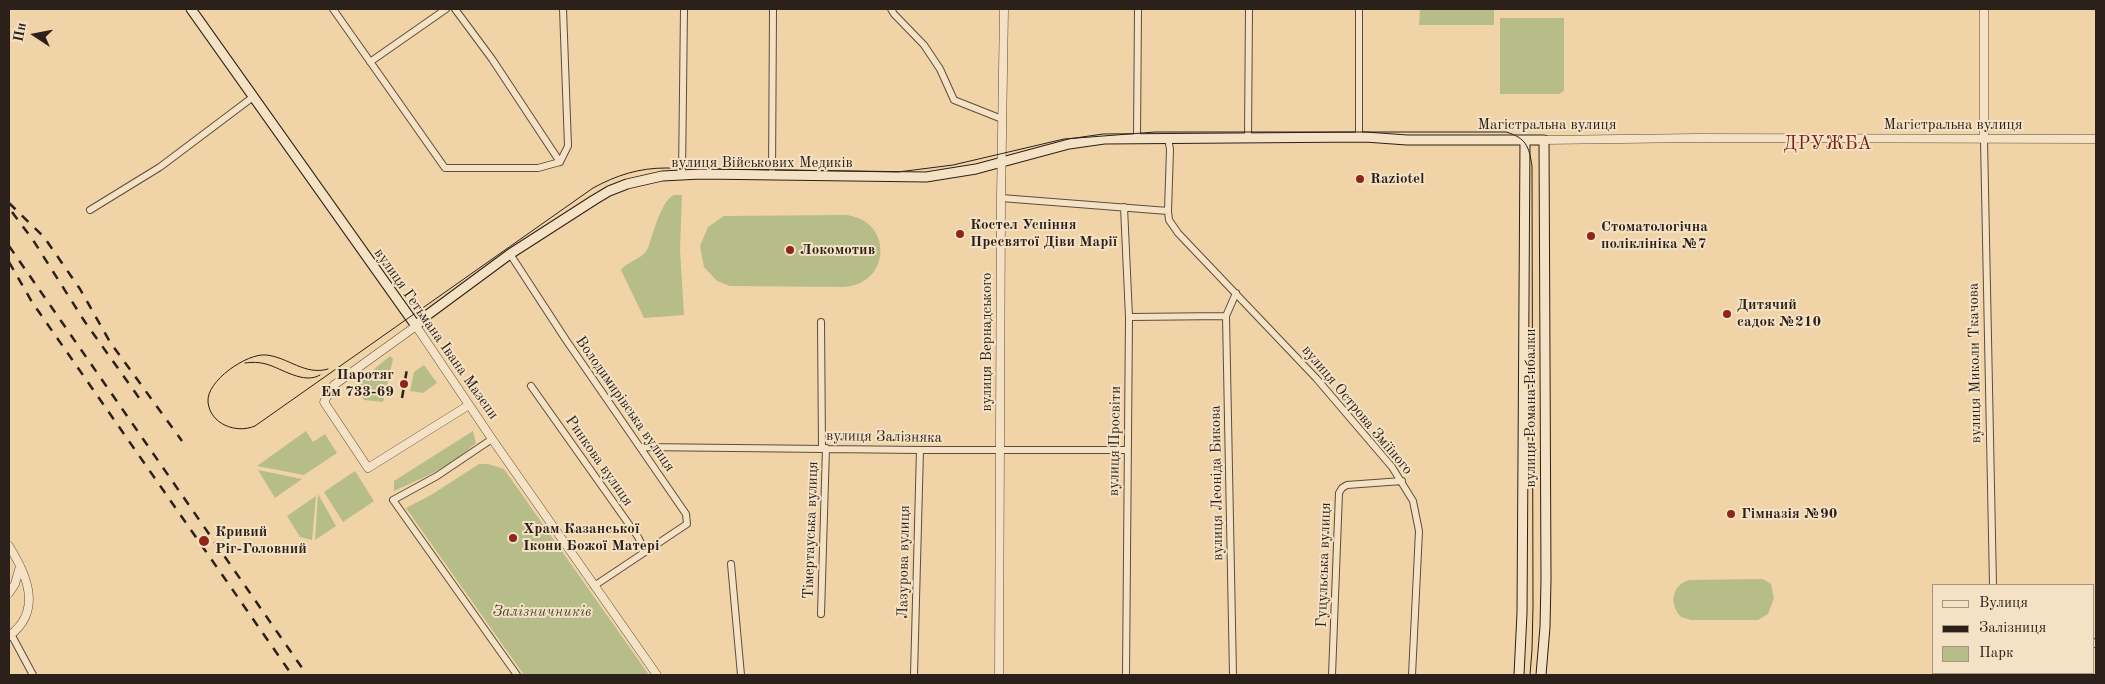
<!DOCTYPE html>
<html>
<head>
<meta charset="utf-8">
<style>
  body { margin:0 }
  #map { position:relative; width:2105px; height:684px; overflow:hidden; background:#f0d3a6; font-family:"Old Standard TT",serif }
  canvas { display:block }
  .frame { position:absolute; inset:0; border:10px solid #2b201a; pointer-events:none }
  .legend { position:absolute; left:1932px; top:584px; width:162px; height:90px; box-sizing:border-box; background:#f5e2c5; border:1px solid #a49481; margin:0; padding:6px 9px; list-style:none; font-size:15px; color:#2b201a }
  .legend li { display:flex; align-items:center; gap:10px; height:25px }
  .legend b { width:25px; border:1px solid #a49481 }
  .north { position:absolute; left:10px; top:10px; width:50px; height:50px; -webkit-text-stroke:4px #f5e2c5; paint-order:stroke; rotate:281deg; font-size:14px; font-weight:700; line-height:20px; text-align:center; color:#2b201a }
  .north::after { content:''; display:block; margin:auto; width:18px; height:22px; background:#2b201a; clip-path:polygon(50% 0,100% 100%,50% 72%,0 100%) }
</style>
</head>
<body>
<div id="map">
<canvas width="2105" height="684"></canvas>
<div class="frame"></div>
<ul class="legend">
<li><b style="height:6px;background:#f5e2c5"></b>Вулиця</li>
<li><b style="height:6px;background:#2b201a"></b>Залізниця</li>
<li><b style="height:14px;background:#b6bd89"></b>Парк</li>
</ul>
<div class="north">Пн</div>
</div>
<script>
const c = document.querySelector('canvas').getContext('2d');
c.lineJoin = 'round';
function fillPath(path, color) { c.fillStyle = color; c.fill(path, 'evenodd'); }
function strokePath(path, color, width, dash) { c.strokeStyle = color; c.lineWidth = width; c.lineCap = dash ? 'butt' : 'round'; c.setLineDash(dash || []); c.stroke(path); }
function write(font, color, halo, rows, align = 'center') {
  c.font = font + ' "Old Standard TT",serif'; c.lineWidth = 4; c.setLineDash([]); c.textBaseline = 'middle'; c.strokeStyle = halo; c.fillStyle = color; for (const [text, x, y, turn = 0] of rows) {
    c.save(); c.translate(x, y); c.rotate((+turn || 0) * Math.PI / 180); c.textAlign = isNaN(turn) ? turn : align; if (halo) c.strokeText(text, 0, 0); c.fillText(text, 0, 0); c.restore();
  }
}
const green = new Path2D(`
  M1420 9H1494V25H1419Z
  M1500 18H1564V91L1559 94H1500Z
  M674 195H682L680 250 684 315 644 318 621 270C629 260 642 260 648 248 653 235 661 200 674 195Z
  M845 215C893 219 892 284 844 287L730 286 717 281 704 267 700 246 708 227 724 216Z
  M390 356 393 359 383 402 364 400 354 386Z
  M424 365 437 383 423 393 410 391 414 372Z
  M306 431 313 442 325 434 337 453 304 475 257 466Z
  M473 431 476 443C453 465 423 478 394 491V481Z
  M479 464H488L504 469 649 675H524L406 508 431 495Z
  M258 470 302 479 275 498Z
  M355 471 374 501 343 522 324 492Z
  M318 494 336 526 315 540Z
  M316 496 312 540 300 537 287 516Z
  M1763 579 1771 584 1774 598 1768 614 1758 620H1691L1681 617C1669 604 1671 586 1689 580Z`);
const minor = new Path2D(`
  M333 9 445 168H538L560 162
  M455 9 492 59 560 162
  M891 9 894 14 924 45 940 69 954 100 1002 119
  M1359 9V137
  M370 62 446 9
  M1137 138 1138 9
  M1248 138 1249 9
  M1984 140 1993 585
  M560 162 568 146 563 9
  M682 174 684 9
  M772 175 773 9
  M1001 198 1168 211 1169 220 1178 233 1316 378 1392 467 1413 501 1419 531 1412 675
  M1124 207 1129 317 1126 675
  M90 210 160 167 253 97
  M1168 211 1170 149 1168 139
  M510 254 566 340 686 514 687 524 594 586
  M1129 317 1226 316
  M821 322 822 448
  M531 386 638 537 643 547V553
  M492 439 437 476 393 500 517 675
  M641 447 920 450H1127
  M731 564 741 675
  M821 614 826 448
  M11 634 33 675
  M2094 644 2096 642
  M1994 673V675
  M914 675 920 450
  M1233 675 1226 316 1236 293
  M1332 675 1339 493 1342 488 1347 485 1402 481
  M2058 675 2061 673`);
const tertiary = new Path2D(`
  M1984 9V140
  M1544 140 1697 138 2096 139
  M469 405 368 468 324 402 334 385 416 326 492 439 657 675
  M9 546C27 575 43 611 9 636
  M9 593 15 584 20 566
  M999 675 1001 198 1004 9`);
const secondary = new Path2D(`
  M191 9 416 326 426 316 510 254 594 200 609 191 627 184 662 176 701 174 926 177 976 169 1069 144 1104 139 1365 137 1407 140H1544L1546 579 1545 627 1541 675
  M1519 675 1522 613 1525 140`);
const tram = new Path2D(`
  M245 363C252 362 259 362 266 364 281 368 304 385 320 375
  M328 369C305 376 288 357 266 355 247 353 206 381 208 402 210 424 236 434 255 426L593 188C617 175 639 168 666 168L898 172 953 165 1064 139 1155 132H1506C1526 138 1529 146 1532 166L1533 606 1532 650 1530 675`);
const rail = new Path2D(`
  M9 203 44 237 80 289 110 342 182 441
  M12 212 33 240 85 322 142 402
  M9 246 307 675
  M9 262 32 302 292 675
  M402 398 407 369`);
const markers = [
  [1360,179,5,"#8f2418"],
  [960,234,5,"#8f2418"],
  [1591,236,5,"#8f2418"],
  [790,250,5,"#8f2418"],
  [1727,314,5,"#8f2418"],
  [404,384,5,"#8f2418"],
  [1731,514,5,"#8f2418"],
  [513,538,5,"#8f2418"],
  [204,541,6,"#8f2418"]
];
const streetNames = [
  ["Магістральна вулиця",1547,125],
  ["Магістральна вулиця",1953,125],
  ["вулиця Військових Медиків",762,163],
  ["вулиця Гетьмана Івана Мазепи",436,334,55],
  ["вулиця Вернадського",987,342,-90],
  ["вулиця Миколи Ткачова",1975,363,-91],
  ["Володимирівська вулиця",625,404,55],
  ["вулиця Романа Рибалки",1531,408,-90],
  ["вулиця Острова Зміїного",1357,410,50],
  ["вулиця Залізняка",884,437,1],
  ["вулиця Просвіти",1115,441,-89],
  ["Ринкова вулиця",599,461,55],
  ["вулиця Леоніда Бикова",1217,483,-91],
  ["Тімертауська вулиця",811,530,-88],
  ["Лазурова вулиця",904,562,-89],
  ["Гуцульська вулиця",1324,565,-88]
];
const poiNames = [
  ["Raziotel",1370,179],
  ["Костел Успіння",970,225],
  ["Пресвятої Діви Марії",970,242],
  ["Стоматологічна",1601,227],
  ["поліклініка №7",1601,244],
  ["Локомотив",800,250],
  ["Дитячий",1737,305],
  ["садок №210",1737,322],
  ["Паротяг",394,375,"right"],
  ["Ем 733-69",394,392,"right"],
  ["Гімназія №90",1741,514],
  ["Храм Казанської",523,529],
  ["Ікони Божої Матері",523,546],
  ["Кривий",215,532],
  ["Ріг-Головний",215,549]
];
const parkNames = [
  ["Залізничників",542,612]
];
const quarterNames = [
  ["ДРУЖБА",1828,144]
];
fillPath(green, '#b6bd89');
strokePath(minor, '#5c4d3d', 8);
strokePath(tertiary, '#5c4d3d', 9);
strokePath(secondary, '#2b201a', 11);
strokePath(minor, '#f5e2c5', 6);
strokePath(tertiary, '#f5e2c5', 8);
strokePath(secondary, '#f5e2c5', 9);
strokePath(tram, '#2b201a', 1);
strokePath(rail, '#2b201a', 2.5, [9, 9]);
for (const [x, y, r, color] of markers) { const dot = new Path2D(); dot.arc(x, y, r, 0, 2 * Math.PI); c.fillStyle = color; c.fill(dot); strokePath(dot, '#f5e2c5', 2); }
write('15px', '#2b201a', '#f5e2c5', streetNames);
write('bold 15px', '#2b201a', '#f5e2c5', poiNames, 'left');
write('italic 15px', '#4e4736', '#f5e2c5', parkNames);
c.letterSpacing = '1px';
write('18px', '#7a1f14', '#f5e2c5', quarterNames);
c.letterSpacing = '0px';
</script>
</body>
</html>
